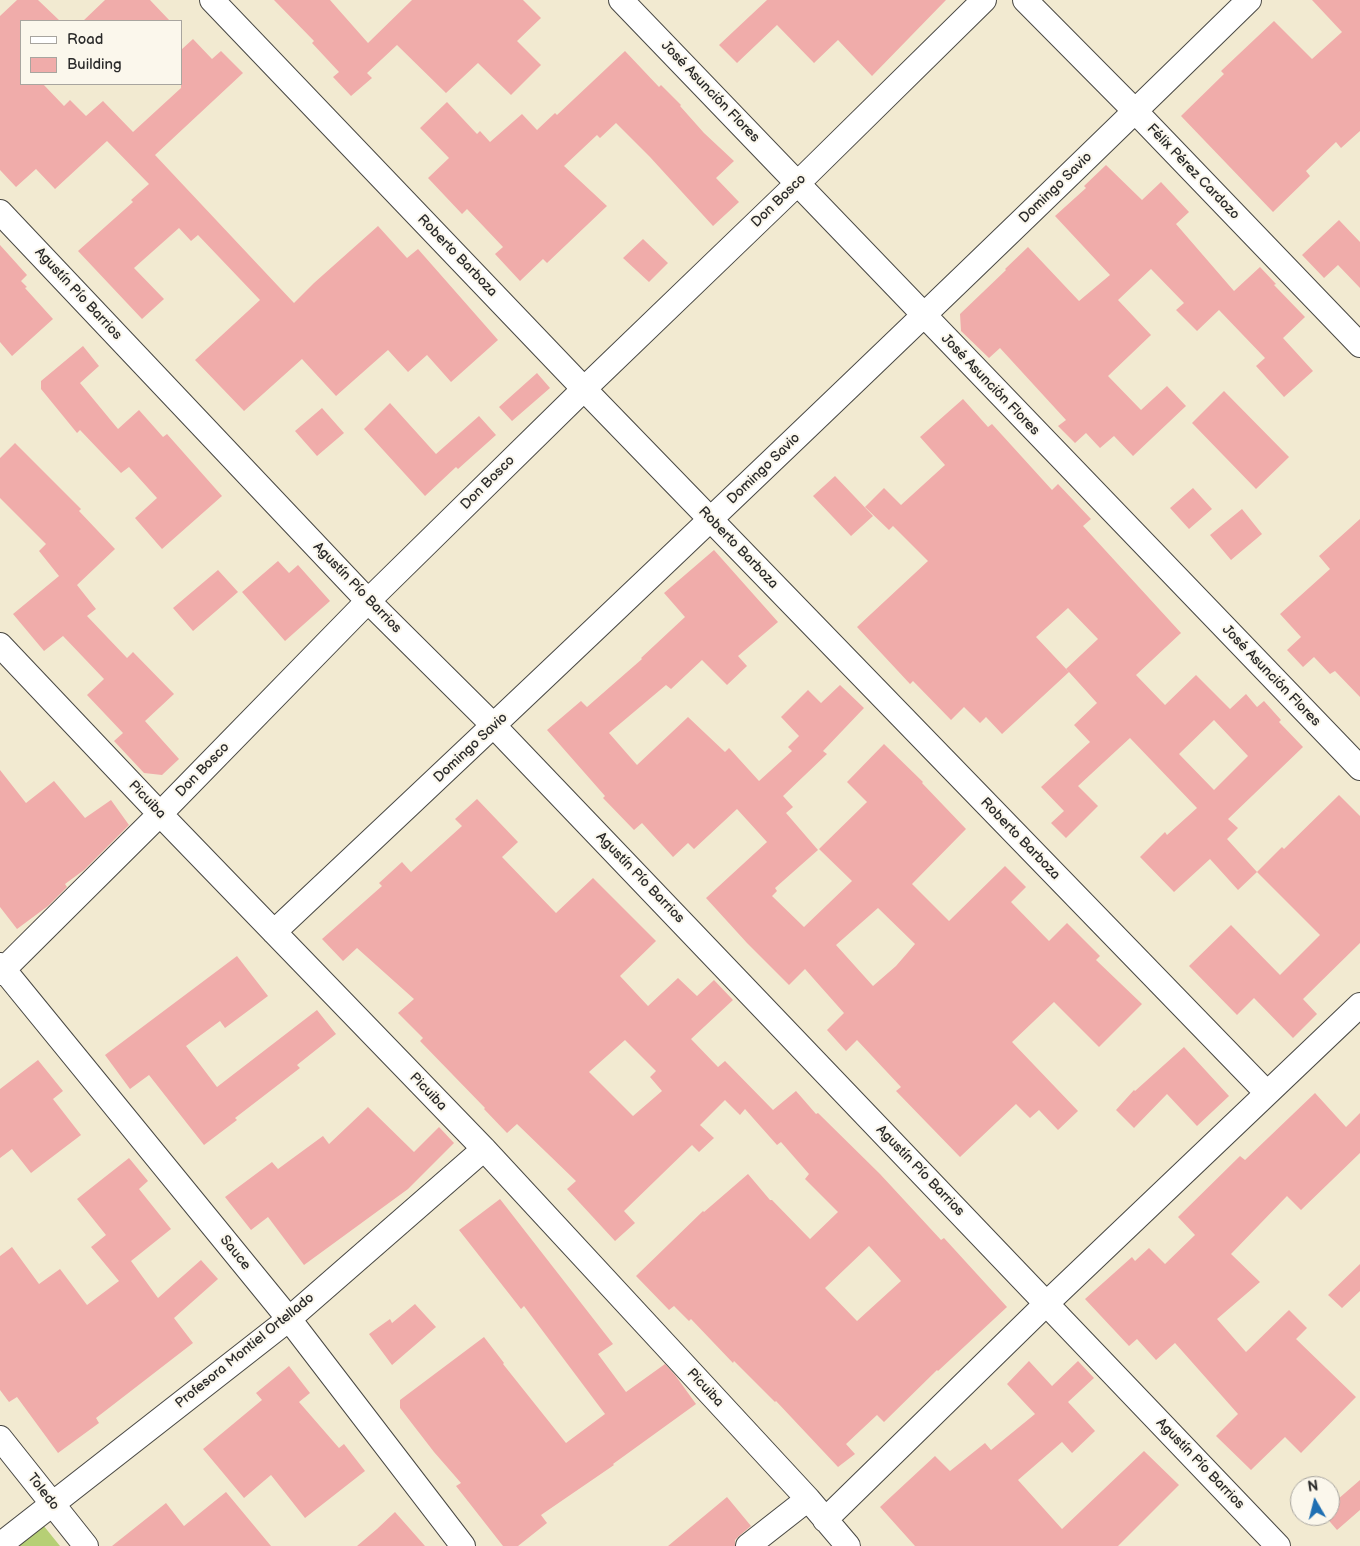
<!DOCTYPE html>
<html>
<head>
<meta charset="utf-8">
<style>
  body { margin:0 }
  #map { position:relative; width:1360px; height:1546px; overflow:hidden; background:#f2ead1; font-family:"Balsamiq Sans",sans-serif }
  canvas { display:block }
  .legend { position:absolute; left:20px; top:20px; width:162px; height:65px; box-sizing:border-box; background:#fbf7ec; border:1px solid #a8a59f; margin:0; padding:6px 9px; list-style:none; font-size:15px; color:#2b2b2b }
  .legend li { display:flex; align-items:center; gap:10px; height:25px }
  .legend b { width:25px; border:1px solid #a8a59f }
  .north { position:absolute; left:1290px; top:1476px; width:50px; height:50px; box-sizing:border-box; background:#fbf7ec; border:1px solid #a8a59f; border-radius:50%; rotate:352deg; font-size:14px; font-weight:700; line-height:20px; text-align:center; color:#2b2b2b }
  .north::after { content:''; display:block; margin:auto; width:18px; height:22px; background:#1f6fb2; clip-path:polygon(50% 0,100% 100%,50% 72%,0 100%) }
</style>
</head>
<body>
<div id="map">
<canvas width="1360" height="1546"></canvas>
<ul class="legend">
<li><b style="height:6px;background:#fff"></b>Road</li>
<li><b style="height:14px;background:#f0acaa"></b>Building</li>
</ul>
<div class="north">N</div>
</div>
<script>
const c = document.querySelector('canvas').getContext('2d');
c.lineJoin = 'round';
function fillPath(path, color) { c.fillStyle = color; c.fill(path, 'evenodd'); }
function strokePath(path, color, width, dash) { c.strokeStyle = color; c.lineWidth = width; c.lineCap = dash ? 'butt' : 'round'; c.setLineDash(dash || []); c.stroke(path); }
function write(font, color, halo, rows, align = 'center') {
  c.font = font + ' "Balsamiq Sans",sans-serif'; c.lineWidth = 4; c.setLineDash([]); c.textBaseline = 'middle'; c.strokeStyle = halo; c.fillStyle = color; for (const [text, x, y, turn = 0] of rows) {
    c.save(); c.translate(x, y); c.rotate((+turn || 0) * Math.PI / 180); c.textAlign = isNaN(turn) ? turn : align; if (halo) c.strokeText(text, 0, 0); c.fillText(text, 0, 0); c.restore();
  }
}
const green = new Path2D(`
  M43 1525 60 1546H18Z`);
const building = new Path2D(`
  M17 0H38L60 21H21V84H43L64 106 70 100 86 116 103 101 133 132 181 88V50L193 39 212 59 221 51 243 73 155 155 294 303 314 283 378 226 407 258 418 249 498 340 451 382 427 355 408 372 388 350 336 396 302 359 244 411 195 360 260 300 198 235 191 241 179 228 134 268 164 299 142 319 78 251 133 202 131 200 149 184 107 141 55 189 36 169 16 187 0 170V16Z
  M105 0H150L170 21H83Z
  M274 0H330L368 43 412 0H523L541 18 517 41 541 65 511 95 478 63 446 93 397 45 367 73 372 78 351 96 333 77 339 72 312 43 314 41Z
  M767 0H946L872 76 838 40 814 63 777 25 737 63 719 45Z
  M1312 0H1360V131L1341 148 1336 142 1306 171 1310 176 1273 212 1181 116 1224 74 1221 71 1274 21 1312 59 1342 32Z
  M625 51 659 87 661 85 681 105 680 106 704 133 734 161 716 178 739 202 713 226 650 157 616 123 600 138 597 135 564 166 607 206 547 263 543 259 520 281 495 254 503 247 467 209 462 214 428 178 449 158 420 128 447 102 477 134 480 131 490 142 522 114 537 130 555 113 557 115Z
  M1106 165 1142 200 1161 182 1189 212 1176 224 1234 291 1260 267 1276 284 1274 285 1305 317 1283 338 1313 371 1284 397 1256 366 1265 358 1219 310 1197 331 1176 310 1184 303 1151 269 1118 300 1151 335 1108 376 1141 410 1167 386 1186 406 1133 456 1114 436 1100 448 1086 433 1075 443 1058 426 1066 420 1000 348 989 358 961 331 960 314 1006 270 1005 269 1028 247 1079 301 1110 275 1055 216 1086 188 1084 186Z
  M1339 220 1360 242V288L1338 265 1324 278 1302 255Z
  M643 239 668 263 649 282 623 258Z
  M0 245 27 275 21 281 27 287 25 288 53 319 12 356 0 342Z
  M83 346 99 366 80 383 118 429 139 410 163 437 167 434 222 496 162 549 135 518 157 498 129 467 121 473 80 430 77 433 41 389V381Z
  M537 373 550 388 512 421 499 407Z
  M1224 391 1289 457 1256 489 1192 423Z
  M963 399 988 427 992 424 1052 490 1058 484 1091 519 1083 526 1181 633 1136 675 1165 705 1196 675 1230 709 1246 694 1257 707 1264 701 1281 720 1279 722 1303 747 1228 819 1238 828 1227 839 1257 872 1238 890 1210 859 1174 892 1140 857 1165 832 1167 835 1197 808 1130 738 1078 786 1098 806 1066 838 1051 823 1064 811 1041 787 1090 742 1074 725 1097 703 1069 672 1002 734 986 717 980 723 964 707 951 720 913 681 910 684 857 627 928 561 893 526 889 530 865 507 884 488 901 505 945 465 920 437ZM1068 608 1098 639 1066 669 1069 672 1036 637ZM1214 720 1248 756 1214 790 1179 754Z
  M390 403 436 454 479 416 496 435 458 469 456 467 425 496 364 429Z
  M322 408 344 433 317 456 295 431Z
  M15 443 81 509 79 511 115 549 77 585 96 609 87 616 127 658 133 652 174 694 145 721 179 759 162 775 144 773 114 741 123 733 87 695 104 679 63 636 44 651 13 614 59 576 39 551 46 544 0 498V458Z
  M835 476 873 516 851 536 813 496Z
  M1193 488 1212 509 1189 529 1170 508Z
  M1242 509 1262 534 1231 560 1210 535Z
  M1360 519V697L1335 671 1330 674 1314 657 1303 667 1287 650 1301 637 1280 614 1330 569 1319 556Z
  M714 550 778 622 738 656 747 666 727 685 702 660 671 689 666 685 609 733 637 765 688 717 725 752 729 748 759 781 792 751 788 747 799 736 781 717 808 690 821 703 840 685 864 708 823 751 827 754 783 796 793 807 786 813 818 850 775 888 777 891 772 896 804 927 852 881 819 849 867 802 847 782 884 744 923 782 922 783 966 829 912 884 949 921 1005 866 1026 887 1011 902 1049 941 1067 923 1100 956 1096 960 1142 1004 1099 1047 1054 1002 1012 1042 1078 1111 1058 1130 1039 1110 1030 1118 1016 1104 960 1157 896 1091 901 1087 857 1040 846 1051 827 1030 844 1013 805 969 789 985 747 943 706 898 767 842 737 809 694 849 688 843 673 857 642 823 634 830 603 798 605 796 547 730 581 701 587 707 642 659 641 658 685 617 664 593ZM878 908 915 944 896 966 873 986 836 945Z
  M278 561 289 573 298 565 330 601 285 641 242 592Z
  M218 570 238 592 193 631 173 608Z
  M0 770 26 803 54 781 85 818 111 800 129 825 84 870 65 884 67 887 48 906 17 929 0 907Z
  M1339 795 1360 816V943L1303 999 1317 1014 1293 1038 1254 998 1237 1015 1189 966 1231 925 1280 975 1320 935 1257 872 1282 847 1284 849Z
  M477 799 518 842 502 857 556 913 593 878 656 941 620 976 648 1006 678 978 697 996 714 980 733 1000 691 1039 718 1067 725 1061 773 1110 796 1091 816 1114 818 1113 880 1174 941 1240 944 1238 1007 1307 938 1371 937 1370 884 1422 877 1415 846 1444 855 1454 838 1467 776 1401 775 1402 734 1361 733 1363 691 1319 689 1321 674 1306 669 1310 636 1276 703 1211 704 1212 748 1174 770 1200H772L810 1239 838 1212 805 1179 809 1174 781 1142 777 1145 745 1109 740 1115 725 1100 700 1125 714 1138 699 1152 692 1145 624 1211 635 1223 615 1241 567 1189 576 1181 517 1124 507 1133 484 1109 485 1108 420 1041 423 1038 398 1013 414 999 357 948 343 961 322 939 382 886 379 883 402 862 411 872 462 826 455 819ZM625 1040 656 1071 650 1077 662 1091 633 1116 589 1072ZM869 1246 901 1281 857 1321 825 1288Z
  M237 956 268 996 225 1028 220 1021 186 1046 217 1087 317 1010 336 1034 297 1065 300 1068 235 1118 237 1120 204 1145 149 1075 130 1089 105 1055Z
  M1184 1047 1229 1096 1197 1126 1167 1094 1134 1128 1116 1110 1134 1090 1135 1091Z
  M38 1060 63 1091 53 1099 81 1135 31 1173 12 1149 0 1158V1089Z
  M1315 1093 1346 1127 1360 1113V1153L1301 1210 1287 1196 1231 1254 1260 1282 1217 1319 1246 1352 1289 1310 1307 1328 1296 1339 1356 1397 1301 1453 1285 1437 1251 1470 1216 1436 1238 1414 1175 1343 1156 1360 1137 1339 1129 1346 1085 1299 1132 1257 1135 1261 1149 1248 1165 1264 1195 1235 1178 1217 1240 1156 1245 1160Z
  M368 1107 414 1152 439 1127 454 1143 408 1189 304 1265 268 1217 251 1230 225 1197 272 1162 278 1169 323 1136 329 1144Z
  M129 1158 148 1181 139 1189 171 1229 131 1261 158 1298 201 1260 218 1279 174 1318 193 1343 96 1418 99 1423 58 1453 17 1397 9 1402 0 1390V1256L12 1247 39 1284 60 1269 87 1305 119 1281 91 1247 106 1235 77 1199Z
  M500 1199 613 1344 598 1354 626 1392 665 1364 675 1375 696 1404 613 1464 614 1465 541 1515 547 1523 518 1546H503L456 1486 461 1483 434 1452 400 1408V1400L484 1337 504 1363 503 1364 566 1443 605 1414 524 1306 521 1309 459 1230Z
  M1360 1264V1291L1342 1308 1328 1295Z
  M415 1304 436 1327 392 1365 369 1334 390 1319 392 1323Z
  M1029 1361 1052 1386 1078 1361 1094 1378 1068 1402 1095 1431 1072 1453 1062 1442 1018 1480 1062 1529 1144 1451 1179 1485 1118 1546H915L880 1507 935 1456 950 1471 985 1443 991 1450 1035 1414 1007 1384Z
  M289 1366 310 1393 299 1402 339 1448 344 1444 365 1471 305 1518 271 1475 244 1498 203 1449 262 1400 256 1393Z
  M1360 1480V1510L1337 1530 1325 1516H1330V1506Z
  M226 1492 271 1546H112L166 1503 184 1526Z
  M727 1497 751 1526 739 1536 735 1540V1546H668Z
  M395 1512 425 1546H357L377 1529Z`);
const minor = new Path2D(`
  M212 0 584 389 1267 1093
  M621 0 1360 768
  M1025 0 1135 111 1360 345
  M0 212 368 601 494 726 1278 1546
  M0 645 160 814 484 1149 808 1499 848 1546
  M274 932C602 624 928 314 1249 0
  M0 965 289 1319 463 1546
  M0 973 160 814 368 601 584 389 797 184 984 0
  M0 1438 86 1546
  M825 1520 1047 1303 1360 1005
  M0 1545 289 1319 484 1149
  M748 1546 808 1499`);
const streetNames = [
  ["José Asunción Flores",710,92,46],
  ["Félix Pérez Cardozo",1193,172,46],
  ["Domingo Savio",1056,188,-44],
  ["Don Bosco",779,201,-44],
  ["Roberto Barboza",457,256,46],
  ["Agustín Pío Barrios",78,294,47],
  ["José Asunción Flores",990,385,46],
  ["Domingo Savio",764,469,-44],
  ["Don Bosco",488,483,-45],
  ["Roberto Barboza",738,548,46],
  ["Agustín Pío Barrios",357,588,46],
  ["José Asunción Flores",1271,676,46],
  ["Domingo Savio",471,748,-43],
  ["Don Bosco",203,770,-46],
  ["Picuiba",147,800,46],
  ["Roberto Barboza",1020,839,46],
  ["Agustín Pío Barrios",640,878,46],
  ["Picuiba",428,1092,46],
  ["Agustín Pío Barrios",920,1171,46],
  ["Sauce",235,1253,51],
  ["Profesora Montiel Ortellado",245,1351,-39],
  ["Picuiba",705,1388,47],
  ["Agustín Pío Barrios",1200,1464,46],
  ["Toledo",43,1492,52]
];
fillPath(green, '#b6cf75');
fillPath(building, '#f0acaa');
strokePath(minor, '#494844', 26);
strokePath(minor, '#fff', 24);
write('14px', '#2b2b2b', '#fbf7ec', streetNames);
</script>
</body>
</html>
